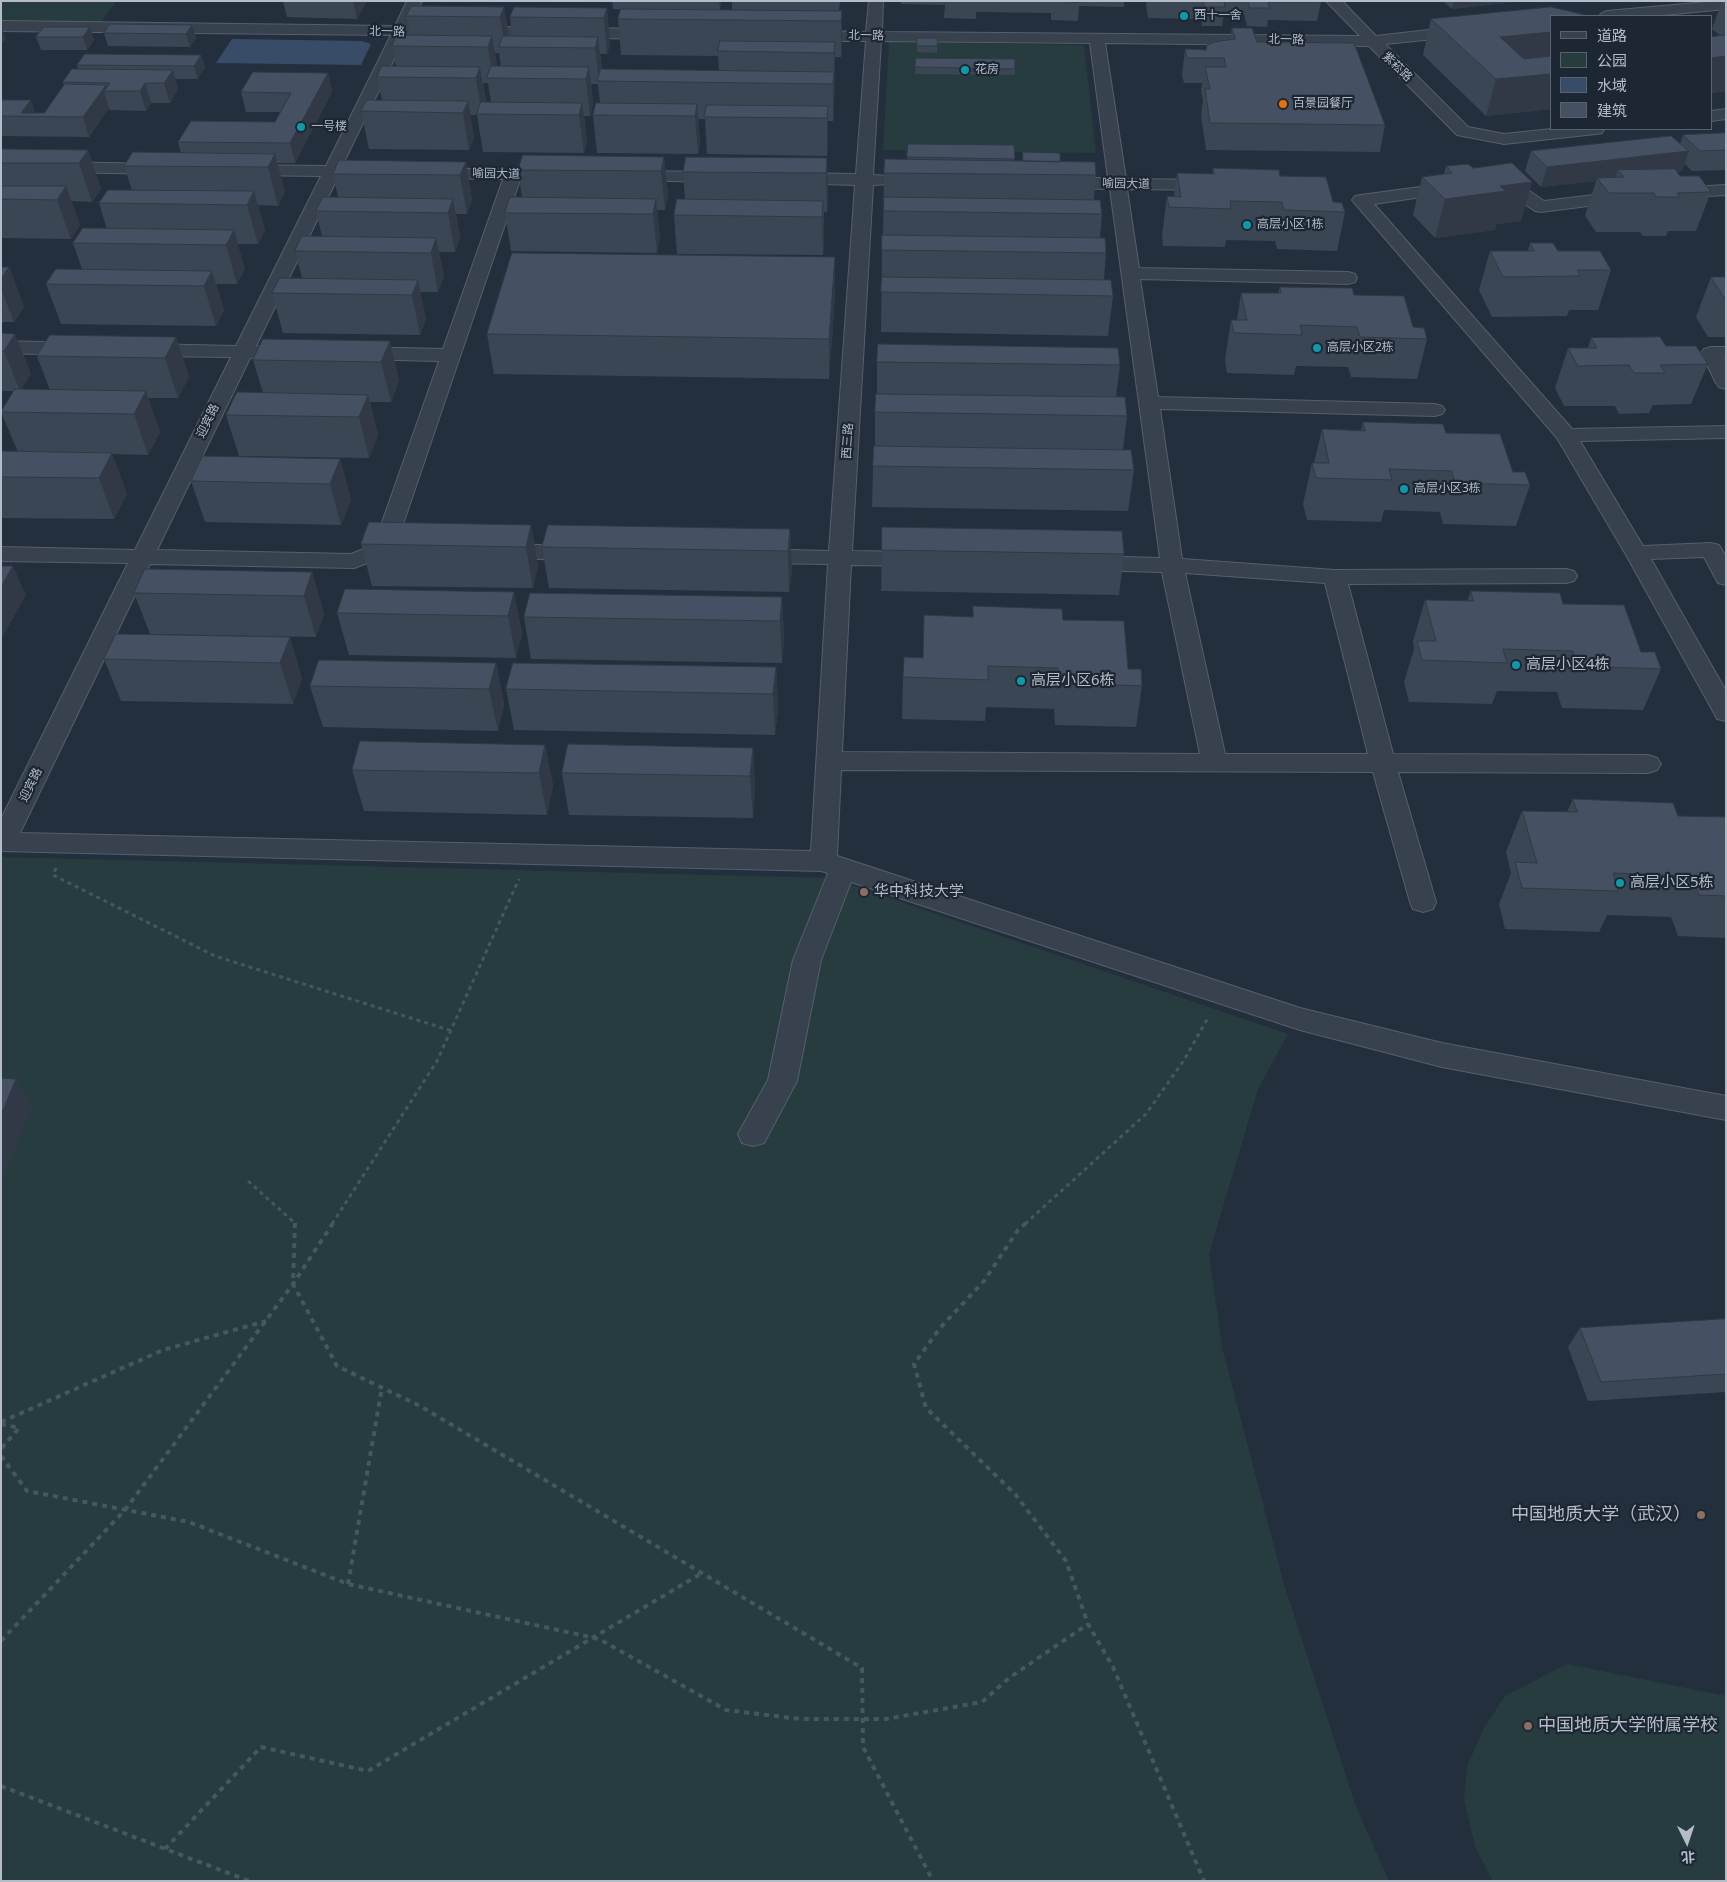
<!DOCTYPE html>
<html>
<head>
<meta charset="utf-8">
<style>
  body { margin:0 }
  #map { position:relative; width:1727px; height:1882px; overflow:hidden; background:#242f3e; font-family:"Noto Sans","Noto Sans SC",sans-serif }
  canvas { display:block }
  .frame { position:absolute; inset:0; border:2px solid #b4bcc9; pointer-events:none }
  .legend { position:absolute; left:1550px; top:15px; width:162px; height:115px; box-sizing:border-box; background:#1d2633; border:1px solid #59626f; margin:0; padding:6px 9px; list-style:none; font-size:15px; color:#b4bcc9 }
  .legend li { display:flex; align-items:center; gap:10px; height:25px }
  .legend b { width:25px; border:1px solid #59626f }
  .north { position:absolute; left:1662px; top:1817px; width:50px; height:50px; -webkit-text-stroke:4px #1d2633; paint-order:stroke; rotate:176deg; font-size:14px; font-weight:700; line-height:20px; text-align:center; color:#b4bcc9 }
  .north::after { content:''; display:block; margin:auto; width:18px; height:22px; background:#b4bcc9; clip-path:polygon(50% 0,100% 100%,50% 72%,0 100%) }
</style>
</head>
<body>
<div id="map">
<canvas width="1727" height="1882"></canvas>
<div class="frame"></div>
<ul class="legend">
<li><b style="height:6px;background:#38414e"></b>道路</li>
<li><b style="height:14px;background:#263c3f"></b>公园</li>
<li><b style="height:14px;background:#394c67"></b>水域</li>
<li><b style="height:14px;background:#455162"></b>建筑</li>
</ul>
<div class="north">北</div>
</div>
<script>
const c = document.querySelector('canvas').getContext('2d');
c.lineJoin = 'round';
function fillPath(path, color) { c.fillStyle = color; c.fill(path, 'evenodd'); }
function strokePath(path, color, width, dash) { c.strokeStyle = color; c.lineWidth = width; c.lineCap = dash ? 'butt' : 'round'; c.setLineDash(dash || []); c.stroke(path); }
function write(font, color, halo, rows, align = 'center') {
  c.font = font + ' "Noto Sans","Noto Sans SC",sans-serif'; c.lineWidth = 4.5; c.setLineDash([]); c.textBaseline = 'middle'; c.strokeStyle = halo; c.fillStyle = color; for (const [text, x, y, turn = 0] of rows) {
    c.save(); c.translate(x, y); c.rotate((+turn || 0) * Math.PI / 180); c.textAlign = isNaN(turn) ? turn : align; if (halo) c.strokeText(text, 0, 0); c.fillText(text, 0, 0); c.restore();
  }
}
const green = new Path2D(`
  M1 1H117L100 23 1 22Z
  M889 42 1084 45 1096 153 883 150Z
  M1 857 831 878 1288 1034 1258 1089 1209 1254 1223 1351 1284 1584 1355 1804 1389 1881H1Z
  M1567 1664 1726 1696V1881H1493L1475 1847 1464 1799 1467 1766 1485 1726 1505 1696Z`);
const water = new Path2D(`
  M232 39 361 41 371 44 361 65 216 63Z`);
const pathFar1 = new Path2D(`
  M56 868 53 875 215 956 452 1031
  M248 1181 296 1224
  M332 1224 437 1061 519 879
  M1025 1224 1146 1114 1184 1060 1209 1016`);
const path = new Path2D(`
  M295 1223 293 1284 337 1366 420 1406 862 1668 863 1747 933 1881
  M1026 1223 1018 1230 984 1281 940 1328 914 1364 926 1408 1015 1494 1066 1561 1088 1624 1113 1667 1204 1881
  M1 1422 163 1350 266 1321
  M1 1424 19 1428 1 1449
  M1 1456 27 1491 189 1522 348 1584 599 1639 726 1710 800 1719H886L982 1702 1009 1678 1088 1624
  M348 1584 382 1387
  M1 1641 125 1510 293 1284 333 1223
  M1 1786 249 1881
  M165 1849 261 1747 368 1771 702 1573`);
const minor = new Path2D(`
  M407 1H422L410 26 657 29 662 31 665 34 662 37 657 39 406 35 342 166 378 168 381 172 378 176 338 177 256 346 266 348 269 352 266 356 250 358 157 550 351 554 374 545 439 361 355 359 348 357 345 353 348 349 355 347 443 349 503 179 430 178 424 177 421 173 424 169 430 168 563 171 566 175 563 179 520 180 397 542 408 544 411 549 408 554 387 556 354 568 150 564 20 833 811 851 828 564 753 563 745 561 742 556 745 551 753 549 829 551 855 185 790 183 784 182 781 178 784 174 790 173 856 174 866 41H805L800 39 797 36 800 33 805 31 866 32 869 1H883L882 32 1360 36 1326 1H1342L1376 36 1464 26 1469 28 1472 31 1469 34 1464 36 1385 44 1468 127 1504 134 1552 129H1604L1602 133 1596 134 1504 144 1457 135 1369 46 1105 43 1126 179 1212 180 1218 181 1221 185 1218 189 1212 190 1127 189 1139 268 1348 272 1355 274 1357 278 1355 282 1348 284 1140 279 1158 397 1435 404 1442 406 1445 410 1442 414 1435 416 1160 409 1182 559 1335 570 1566 569 1574 571 1577 576 1574 581 1566 583 1348 584 1393 754 1648 755 1657 758 1661 764 1657 770 1648 773 1398 772 1436 902 1433 909 1423 912 1413 909 1410 902 1373 772 841 770 837 856 1300 1008 1442 1043 1726 1096V1120L1442 1067 1300 1030 851 882 821 960 797 1081 764 1143 753 1146 742 1143 738 1134 768 1080 793 960 828 873 821 871 1 851V819L128 563 1 561V547L135 550 231 357 145 356 138 354 135 350 138 346 145 344 236 346 321 176 243 175 237 174 234 170 237 166 243 165 326 166 391 35 1 31V21L395 26ZM881 41 1090 43 1108 178H1058L1052 179 1049 183 1052 187 1058 188 1110 189 1160 558 1085 556 1077 558 1074 563 1077 568 1085 570 1162 572 1200 754 842 752 851 565 920 566 928 564 931 559 928 554 920 552 852 551 873 185 888 184 891 180 888 176 873 175ZM1185 573 1325 583 1368 754H1225Z
  M1718 1H1726V9L1653 16H1599L1602 13 1607 11Z
  M1726 109V119L1711 121V111Z
  M1 161 162 164 168 165 171 169 168 173 162 174 1 171Z
  M630 171 720 172 726 173 729 177 726 181 720 182 624 180 621 176 624 172Z
  M1503 176 1509 177 1544 201 1627 191 1633 192 1636 196 1633 200 1627 201 1541 212 1535 211 1500 187 1491 186 1488 182 1491 178Z
  M1457 182 1463 183 1466 187 1463 191 1374 204 1572 429 1726 426V438L1580 441 1643 546 1711 543 1719 545 1726 557V585L1718 583 1704 557 1651 559 1726 691V721L1717 719 1714 713 1625 553 1557 438 1352 200 1355 196 1361 195Z
  M1726 185V195L1672 198 1666 197 1663 193 1666 189 1672 188Z
  M1 341 79 343 86 345 89 349 86 353 79 355 1 353Z
  M1711 347H1726V359H1724L1726 363V389L1719 387 1716 383 1701 353 1704 349Z
  M498 544 580 546 588 548 591 553 588 558 580 560 498 558 490 556 487 551 490 546Z`);
const wall = new Path2D(`
  M283 1H367L357 19 287 17Z
  M612 1H721L720 10H732V1H840L839 11H842V47L841 57H835L834 109 833 121H828V144L827 156 707 154 705 119H698L700 142 698 154 597 153 593 115 600 103 598 84H591L593 104 590 116H584L587 141 584 153 483 152 477 115H470L474 138 469 150 369 149 361 111 382 100 377 77 396 66 392 46 410 35 406 16 504 7 509 36H512L510 17 607 8 610 44 607 54H600L602 69 719 71 718 56 621 55 618 19 620 9H613ZM495 53H499L501 66H497ZM483 83H488L491 102H486Z
  M901 1H1124V7L1079 6 1078 21 1051 20V13L976 12V19L944 18 945 5 901 4Z
  M1146 1H1320L1321 2 1317 21 1268 20 1267 27 1247 26 1244 14H1224L1222 26H1202L1201 19 1148 18 1146 5Z
  M1443 1H1522L1452 9Z
  M1722 1H1726V91L1711 93V37L1721 36 1712 29Z
  M1551 16V109L1486 116 1423 55 1431 19Z
  M192 25 196 38 190 47 108 46 104 33Z
  M44 27 94 40 87 50H41L36 37Z
  M1232 28 1257 42 1385 125 1380 152 1206 150 1201 115 1203 100 1201 92 1202 83H1184L1182 75 1185 49 1206 50 1230 39Z
  M917 38H938L937 53 917 52Z
  M201 55 205 68 198 79H175L178 89 170 103H151L146 111 110 110 109 108 89 137 1 136V100L35 113H44L64 86 63 82 78 69 77 65Z
  M916 58 1015 69V75L915 74Z
  M328 73 332 92 295 163H277L285 192 278 206 258 205 265 230 258 244H237L245 269 237 284H216L224 310 216 326 61 324 46 284 82 269 73 243 107 229 99 203 132 190 124 166 181 153 178 142 275 122 280 112H246L241 92Z
  M1726 133V170L1692 171 1685 164 1682 171 1677 172 1680 176 1711 192 1696 231H1668L1666 236H1643L1640 232H1596L1585 216 1596 181 1541 187 1525 171 1531 151 1680 144 1683 135Z
  M908 144 1014 145V161L1060 162 1096 175 1094 199 1102 214 1100 238 1106 253 1104 279 1113 296 1108 336 881 332 882 250 883 235 884 173 907 160Z
  M1 149 88 150 101 189 92 202 71 201 80 225 71 239 1 238Z
  M664 157 668 195 665 210H657L660 237 657 253 511 251 505 213 522 197 518 170Z
  M827 158 828 197 827 212H824V239L823 255 677 254 674 215 685 199 683 172Z
  M466 162 472 200 467 214H456L460 238 455 252H439L444 277 438 292H420L426 319 420 335 283 333 272 293 302 278 295 251 322 236 316 211 338 197 333 174Z
  M1446 166 1473 168 1532 182 1521 221 1496 224 1495 230 1435 238 1413 215 1422 177 1444 174Z
  M1213 168 1280 176 1333 202 1345 212 1337 251 1277 249 1275 241 1226 240 1225 247 1163 246 1162 235 1167 196H1174L1177 173 1212 174Z
  M1530 243 1558 251 1611 270 1598 310H1569L1567 316 1492 317 1479 290 1490 251H1528Z
  M1 267H9L24 307 14 322H1Z
  M1711 277H1726V337H1708L1696 317Z
  M1280 287 1354 295 1413 327 1427 339 1417 379 1351 377 1348 367 1296 366 1294 375 1227 373 1225 360 1231 320H1237L1241 293H1278Z
  M835 296 829 379 494 374 487 334Z
  M1 333 15 334 31 374 21 389 50 390 37 356 176 337 189 377 178 398H148L160 432 148 455 112 454 127 494 114 519 1 518V451L18 452 1 412 14 391H1Z
  M1591 338 1666 346 1708 364 1691 404 1653 405 1649 413 1619 414 1615 406H1564L1555 388 1568 348H1588Z
  M390 341 399 381 391 402H370L378 435 369 458 239 456 226 415 263 393 253 360Z
  M877 362 1120 365 1116 397 1127 416 1123 450 1134 470 1128 511 872 507 873 466 875 446V412L877 394Z
  M1363 422 1446 433 1513 472 1530 485 1516 526 1443 524 1440 512 1384 510 1381 522 1307 520 1303 504 1312 463H1314L1322 429 1361 430Z
  M340 459 351 500 341 525 205 522 191 481Z
  M531 525 538 566 533 588 372 586 361 544Z
  M790 529 792 570 789 592 549 588 542 547Z
  M882 550 1124 554 1119 595 881 591Z
  M312 572 324 614 316 637 150 634 134 593Z
  M1471 591 1563 604 1641 652 1661 669 1643 710 1562 708 1557 692 1497 691 1492 704 1409 702 1404 682 1414 649 1413 641 1425 600 1467 601Z
  M514 592 522 634 516 658 349 655 337 613Z
  M782 597 784 639 782 663 531 659 524 617Z
  M973 606 1063 620 1128 669 1142 686 1136 727 1055 725 1054 709 986 707 985 721 902 719 903 677 923 658 973 617Z
  M290 637 302 679 293 704 121 701 104 659Z
  M496 663 504 704 498 731 323 727 310 686Z
  M776 667 778 709 775 735 514 730 506 689Z
  M545 745 553 786 547 815 364 811 352 770Z
  M753 748 755 789 753 818 569 815 562 773Z
  M1573 799 1678 816 1726 817V938L1678 936 1671 917 1607 915 1599 932 1505 929 1499 904 1511 873 1506 852 1522 811 1567 812Z
  M1726 1319V1392L1588 1401 1568 1347 1580 1328Z`);
const shadedWall = new Path2D(`
  M353 1H367L357 19Z
  M719 1H721L720 11Z
  M1454 1H1522L1452 9Z
  M504 7 510 43 505 47 500 17Z
  M607 8 610 44 607 54 604 18Z
  M842 11V47L841 57V21Z
  M192 25 196 38 190 47 186 34Z
  M1 26 6 39 1 44Z
  M90 27 94 40 87 50 83 37Z
  M1551 32V67L1490 74 1500 37Z
  M492 36 498 72 493 78 488 47Z
  M598 37 602 74 599 81 595 48Z
  M835 42V78L834 89V53Z
  M201 55 205 68 198 79 194 66Z
  M1726 56V91L1711 93V58Z
  M480 67 486 104 482 115 476 78Z
  M589 67 593 104 590 116 586 79Z
  M173 70 178 89 170 103 164 83Z
  M834 72V109L833 121V84Z
  M328 73 332 92 295 163 290 143Z
  M1551 74V109L1486 116 1496 79Z
  M145 83 151 103 146 111 140 91Z
  M106 85 107 91H104L109 108 89 137 83 117Z
  M31 100 37 117 21 113Z
  M468 101 474 138 469 150 463 113Z
  M582 103 587 141 584 153 579 115Z
  M697 104 700 142 698 154 695 116Z
  M828 106V144L827 156V118Z
  M88 150 101 189 92 202 79 163Z
  M1689 151 1682 171 1624 178 1618 170 1615 179 1597 178 1596 181 1541 187 1547 167Z
  M275 154 285 192 278 206 268 167Z
  M664 157 668 195 665 210 661 171Z
  M827 158 828 197 827 212 826 173Z
  M466 162 472 200 467 214 460 175Z
  M1532 182 1521 221 1496 224 1495 230 1435 238 1445 199 1500 186Z
  M66 186 80 225 71 239 57 200Z
  M254 191 265 230 258 244 247 205Z
  M453 199 460 238 455 252 448 213Z
  M656 199 660 237 657 253 653 214Z
  M823 201 824 239 823 255 822 217Z
  M234 230 245 269 237 284 226 245Z
  M436 238 444 277 438 292 431 253Z
  M835 257V296L829 379V339Z
  M9 267 24 307 14 322 1 289V279Z
  M212 271 224 310 216 326 204 286Z
  M418 280 426 319 420 335 412 295Z
  M15 334 31 374 20 391 4 351Z
  M176 337 189 377 178 398 165 358Z
  M390 341 399 381 391 402 381 362Z
  M146 391 160 432 148 455 134 414Z
  M368 395 378 435 369 458 359 417Z
  M112 453 127 494 114 519 99 478Z
  M340 459 351 500 341 525 330 484Z
  M531 525 538 566 533 588 526 547Z
  M790 529 792 570 789 592 788 551Z
  M13 566 26 595 1 640V587Z
  M312 572 324 614 316 637 304 596Z
  M514 592 522 634 516 658 508 616Z
  M782 597 784 639 782 663 780 621Z
  M290 637 302 679 293 704 280 663Z
  M496 663 504 704 498 731 489 689Z
  M776 667 778 709 775 735 773 694Z
  M545 745 553 786 547 815 539 773Z
  M753 748 755 789 753 818 750 776Z
  M16 1079 33 1106 1 1185V1115Z`);
const building = new Path2D(`
  M1052 1H1079V2Z
  M1203 1H1224L1225 7H1205Z
  M1248 1H1320L1321 2H1268L1270 8H1250Z
  M412 6 504 7 500 17 406 16Z
  M514 7 607 8 604 18 510 17Z
  M1551 7 1590 16H1551V32L1500 37 1524 59 1551 56V74L1496 79 1431 19Z
  M621 9 842 11 841 21 618 19Z
  M110 24 192 25 186 34 104 33Z
  M44 27H90L83 37H36Z
  M1232 28H1252L1257 42 1354 43 1385 125 1210 123 1205 89H1210L1205 67H1226L1224 58H1187L1185 49 1206 50 1207 45 1214 42 1235 39Z
  M397 35 492 36 488 47 392 46Z
  M1726 35V56L1711 58V37Z
  M503 36 598 37 595 48 499 47Z
  M917 38H938L937 46H917Z
  M720 41 835 42 834 53 718 51Z
  M85 54 201 55 194 66 77 65Z
  M916 58 1015 59V69L915 67Z
  M382 66 480 67 476 78 377 77Z
  M491 66 589 67 586 79 487 78Z
  M72 69 173 70 164 83H145L140 91H104L110 83 63 82Z
  M601 69 834 72 833 84 597 81Z
  M253 72 328 73 290 143 178 142 191 121 275 122 291 93 241 92Z
  M65 84 106 85 83 117 1 116V100H31L21 113H44Z
  M367 100 468 101 463 113 361 111Z
  M481 102 582 103 579 115 477 114Z
  M596 103 697 104 695 116 593 115Z
  M707 105 828 106 827 118 704 117Z
  M1726 133V150L1700 151 1683 135Z
  M1671 136 1689 151 1547 167 1531 151Z
  M908 144 1014 145 1015 159 907 157Z
  M1 149 88 150 79 163H1Z
  M133 152 275 154 268 167 124 166Z
  M1023 152 1060 153V162L1023 161Z
  M523 155 664 157 661 171 518 170Z
  M686 157 827 158 826 173 683 172Z
  M885 159 1095 162 1096 175 884 173Z
  M339 160 466 162 460 175 333 174Z
  M1512 163 1532 182 1500 186 1506 191 1445 199 1422 177 1452 173 1446 166 1468 164 1473 168Z
  M1213 168 1279 170 1280 176 1326 177 1333 202 1342 203 1345 212 1284 210 1282 202 1230 201 1231 209 1169 207 1167 196 1181 197 1177 173 1214 174Z
  M1675 169 1680 176H1699L1711 192 1677 193 1680 197H1656L1654 193H1609L1597 178 1624 177 1618 170Z
  M1 186H66L57 200 1 199Z
  M108 190 254 191 247 205 99 203Z
  M323 197 453 199 448 213 316 211Z
  M510 197 656 199 653 214 505 213Z
  M884 197 1100 200 1102 214 884 211Z
  M677 199 823 201 822 217 674 215Z
  M83 228 234 230 226 245 73 243Z
  M882 235 1105 238 1106 253 882 250Z
  M302 236 436 238 431 253 295 251Z
  M1530 243H1553L1558 251H1600L1611 270H1577L1580 276 1503 277 1490 251H1534Z
  M512 253 835 257 829 339 487 334Z
  M1 267H9L1 279Z
  M56 269 212 271 204 286 46 284Z
  M882 277 1111 280 1113 296 881 292Z
  M1711 277H1726V297H1724Z
  M280 278 418 280 412 295 272 293Z
  M1280 287 1352 288 1354 295 1404 296 1413 327 1424 328 1427 339 1360 337 1357 327 1300 325 1302 335 1234 333 1231 320H1247L1241 293H1281Z
  M1 333 15 334 4 351H1Z
  M50 335 176 337 165 358 37 356Z
  M1660 337 1666 346H1696L1708 364 1660 365 1665 373H1634L1629 365 1578 366 1568 348H1597L1591 338Z
  M263 339 390 341 381 362 253 360Z
  M878 344 1118 348 1120 365 877 362Z
  M15 389 146 391 134 414 1 412Z
  M237 392 368 395 359 417 226 415Z
  M876 394 1125 397 1127 416 875 412Z
  M1363 422 1443 424 1446 433 1500 434 1513 472H1525L1530 485 1455 483 1452 471 1389 469 1392 480 1316 478 1312 463H1329L1322 429 1365 431Z
  M874 446 1131 450 1134 470 873 466Z
  M1 451 112 453 99 478 1 477Z
  M203 456 340 459 330 484 191 481Z
  M369 522 531 525 526 547 361 544Z
  M548 525 790 529 788 551 542 547Z
  M882 527 1122 531 1124 554 882 550Z
  M1 566H13L1 587Z
  M145 569 312 572 304 596 134 593Z
  M345 589 514 592 508 616 337 613Z
  M1471 591 1560 593 1563 604 1624 605 1641 652H1655L1661 669 1578 666 1573 651 1503 649 1507 663 1422 660 1417 641H1436L1425 600 1473 601Z
  M530 593 782 597 780 621 524 617Z
  M973 606 1062 609 1063 620 1124 621 1128 669H1141L1142 686 1059 683 1058 668 988 666V680L903 677 904 657 923 658 924 615 973 617Z
  M116 634 290 637 280 663 104 659Z
  M319 660 496 663 489 689 310 686Z
  M513 663 776 667 773 694 506 689Z
  M360 741 545 745 539 773 352 770Z
  M568 744 753 748 750 776 562 773Z
  M1573 799 1673 803 1678 816 1726 817V896L1699 895 1692 876 1613 873 1618 891 1522 888 1515 862 1537 863 1522 811 1577 812Z
  M1 1078 16 1079 1 1115Z
  M1726 1319V1374L1601 1382 1580 1328Z`);
const markers = [
  [1184,16,5,"#0f9aa8"],
  [965,70,5,"#0f9aa8"],
  [1283,104,5,"#e8710a"],
  [301,127,5,"#0f9aa8"],
  [1247,225,5,"#0f9aa8"],
  [1317,348,5,"#0f9aa8"],
  [1404,489,5,"#0f9aa8"],
  [1516,665,5,"#0f9aa8"],
  [1021,681,5,"#0f9aa8"],
  [1620,883,5,"#0f9aa8"],
  [864,892,5,"#8d6e63"],
  [1701,1515,5,"#8d6e63"],
  [1528,1726,5,"#8d6e63"]
];
const farPoinames = [
  ["西十一舍",1194,16],
  ["花房",975,70],
  ["百景园餐厅",1293,104],
  ["一号楼",311,127],
  ["高层小区1栋",1257,225],
  ["高层小区2栋",1327,348],
  ["高层小区3栋",1414,489]
];
const farStreetnames = [
  ["北一路",387,32,1],
  ["北一路",866,36,1],
  ["北一路",1286,40,1],
  ["紫菘路",1397,67,44],
  ["喻园大道",496,174,1],
  ["喻园大道",1126,184,1],
  ["迎宾路",208,421,-64],
  ["西三路",848,441,-86],
  ["迎宾路",31,785,-64]
];
const poiNames = [
  ["高层小区4栋",1526,665],
  ["高层小区6栋",1031,681],
  ["高层小区5栋",1630,883],
  ["华中科技大学",874,892]
];
const nearPoinames = [
  ["中国地质大学（武汉）",1691,1515],
  ["中国地质大学附属学校",1538,1726,"left"]
];
fillPath(green, '#263c3f');
fillPath(water, '#394c67');
strokePath(minor, '#565f6c', 2);
strokePath(pathFar1, '#44595c', 3, [4, 4]);
strokePath(path, '#44595c', 4, [5, 5]);
fillPath(minor, '#38414e');
fillPath(wall, '#3b4654');
fillPath(shadedWall, '#303945');
fillPath(building, '#455162');
strokePath(building, '#303945', 1);
for (const [x, y, r, color] of markers) { const dot = new Path2D(); dot.arc(x, y, r, 0, 2 * Math.PI); c.fillStyle = color; c.fill(dot); strokePath(dot, '#1d2633', 2); }
write('12px', '#b4bcc9', '#1d2633', farPoinames, 'left');
write('12px', '#b4bcc9', '#1d2633', farStreetnames);
write('15px', '#b4bcc9', '#1d2633', poiNames, 'left');
write('18px', '#b4bcc9', '#1d2633', nearPoinames, 'right');
</script>
</body>
</html>
